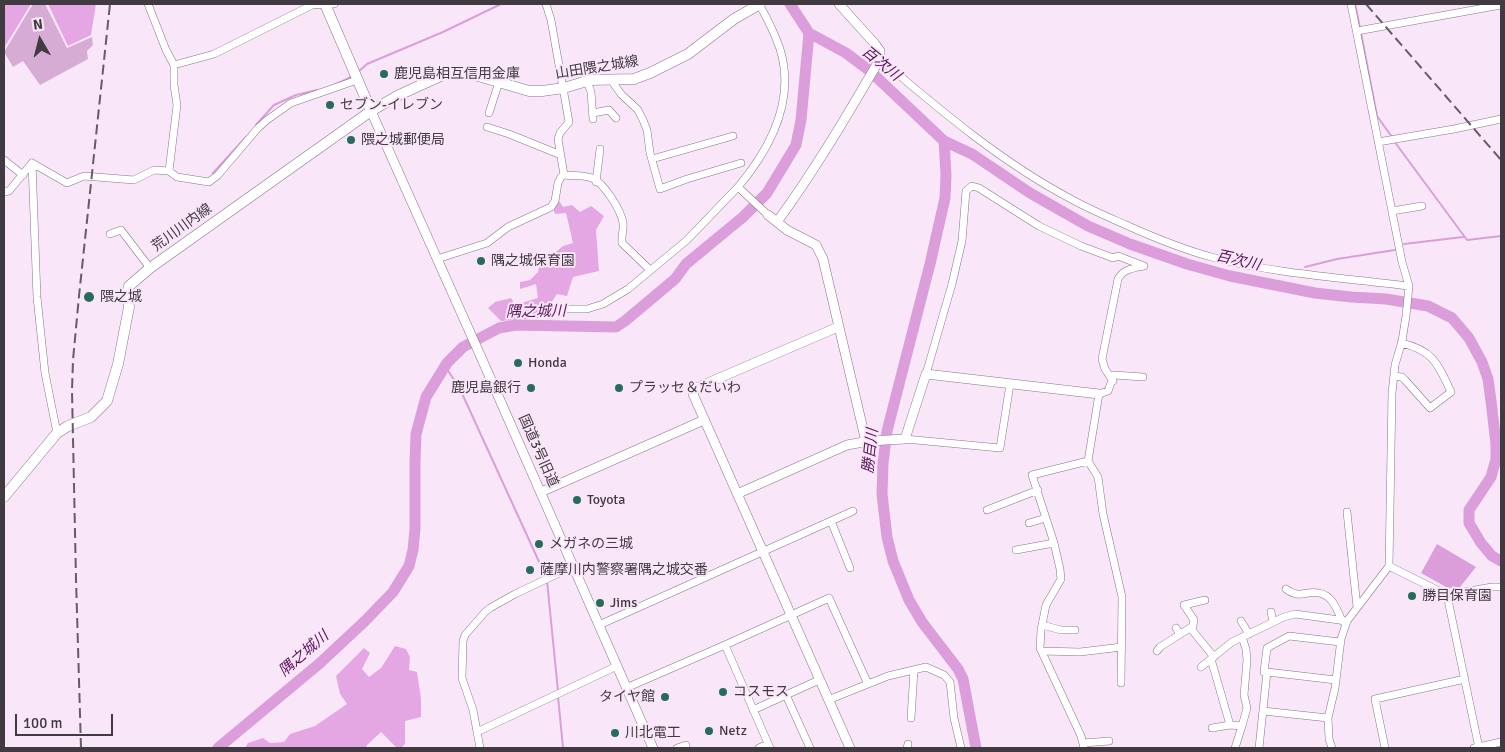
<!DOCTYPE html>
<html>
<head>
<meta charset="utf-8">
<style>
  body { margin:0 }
  #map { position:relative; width:1505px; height:752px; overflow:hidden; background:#f9e7f9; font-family:Signika,sans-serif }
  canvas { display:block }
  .frame { position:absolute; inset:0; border:5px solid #423a41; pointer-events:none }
  .north { position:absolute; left:15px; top:15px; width:50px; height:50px; -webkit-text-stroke:4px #f9e7f9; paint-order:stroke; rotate:352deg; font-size:14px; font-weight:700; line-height:20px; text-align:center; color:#423a41 }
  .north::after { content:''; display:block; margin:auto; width:18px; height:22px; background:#423a41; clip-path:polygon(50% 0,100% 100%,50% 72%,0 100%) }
  .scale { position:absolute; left:15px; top:714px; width:98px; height:22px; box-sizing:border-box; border:2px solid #423a41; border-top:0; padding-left:6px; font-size:15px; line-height:18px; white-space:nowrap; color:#423a41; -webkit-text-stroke:4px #f9e7f9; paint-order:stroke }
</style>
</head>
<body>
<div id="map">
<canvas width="1505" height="752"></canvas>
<div class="frame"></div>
<div class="north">N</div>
<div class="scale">100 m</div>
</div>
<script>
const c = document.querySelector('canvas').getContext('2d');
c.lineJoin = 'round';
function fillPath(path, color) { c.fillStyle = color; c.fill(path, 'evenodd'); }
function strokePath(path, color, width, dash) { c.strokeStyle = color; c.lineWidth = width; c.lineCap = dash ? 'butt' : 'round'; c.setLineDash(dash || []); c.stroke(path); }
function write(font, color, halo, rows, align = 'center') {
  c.font = font + ' Signika,"Noto Sans JP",sans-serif'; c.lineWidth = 4; c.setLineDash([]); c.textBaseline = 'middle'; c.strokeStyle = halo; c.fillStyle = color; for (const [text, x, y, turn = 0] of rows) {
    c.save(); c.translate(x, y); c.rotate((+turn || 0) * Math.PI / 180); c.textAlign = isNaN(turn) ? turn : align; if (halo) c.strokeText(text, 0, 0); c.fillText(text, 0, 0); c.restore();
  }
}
const green = new Path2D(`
  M33 4H45L67 48 92 37 93 45 87 51 88 59 40 85 23 61 13 67 4 52Z`);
const forest = new Path2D(`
  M4 4H31L4 48Z
  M48 4H96L91 35 68 46Z
  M558 199 563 207 572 205 580 212 591 206 604 216 596 230 599 271 573 277 567 296 557 294 541 318 501 321 488 308 495 302 511 298 515 305 538 298 536 284 520 289V282L530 280 538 272 539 266 563 246 573 243 566 213 555 214 553 208 557 204Z
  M395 646 406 649 410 657 409 670 417 672 421 699V717L405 721V744L401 748H397L381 732 366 746 368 748H245L248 743 263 738 270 743 284 742 290 734 315 726 347 704 340 694 336 676 364 648 370 653 362 669 369 677 381 668Z`);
const water = new Path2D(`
  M1437 544 1476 567 1460 587 1448 588 1421 573Z`);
const stream = new Path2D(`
  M1355 4 1360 28
  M1361 33 1377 116 1392 137
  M358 72 367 64 443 32 501 4
  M334 85 345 80 352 76
  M256 125 274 105 296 95 317 90
  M1394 141 1467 240 1501 236
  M213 173 247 136
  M1404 244 1463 237
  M1305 267 1337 259 1395 250
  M445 366 460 389 546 577
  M547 581 558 691
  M558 696 563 748`);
const river = new Path2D(`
  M809 33 846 53 870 71 944 141 972 154 1030 193 1088 226 1130 244 1187 264 1230 276 1315 293 1351 297 1386 299 1428 306 1452 318 1469 338 1482 362 1488 379 1491 401 1496 444V459L1491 477 1469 510V523L1481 543 1492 556 1501 561
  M944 141 946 175 945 198 930 264 887 431 883 463 882 494 887 537 893 561 909 600 922 622 958 669 963 679 976 748
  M218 748 320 663 365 621 393 592 409 566 413 550 415 529V462L416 434 426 397 447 363 463 347 499 328 516 325 616 327 625 321 675 279 686 264 743 217 767 193 796 145 801 120 809 33 790 4`);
const minor = new Path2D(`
  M148 4 166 50 174 65V85L177 105 169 171
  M759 4C767 18 775 34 780 49 796 101 770 149 738 187L768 215
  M1357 31 1501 5
  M880 59C940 110 1001 162 1071 199 1089 209 1108 217 1126 225 1155 238 1184 250 1215 258 1278 274 1344 278 1409 286
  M174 65 214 54 312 5 334 4
  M611 80 621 94 638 110 643 120 647 130 650 153 660 189 687 179 741 163
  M587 81 591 92 593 119
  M489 113 499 82
  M593 113 609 110 616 118
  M487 127 509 134 561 155
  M1378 142 1454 129 1501 119
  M652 159 733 136
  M4 160 23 175
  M32 163 67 183 84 176 134 180 154 170 169 171 177 177 209 182 218 175 258 128 267 120 291 103 357 80
  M32 163 37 297 45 373 57 433
  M564 175C572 176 584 175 592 178 604 183 621 210 623 223 624 230 621 236 622 243L650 270
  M596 182 600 149
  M4 192 9 191 32 163
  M1392 211 1422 206
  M110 234 121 230 150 268
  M437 259 487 243 508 227 551 207 555 201 558 183 561 177 564 175 558 139 560 133 569 122 551 20 546 4
  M568 309H587L603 304 628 289 687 240 738 187
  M926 374 952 284 962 241 966 191 972 186 979 188 1039 226 1081 246 1113 258 1118 256 1144 266C1134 268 1123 269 1118 279L1102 359 1105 369 1113 381
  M1394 376 1402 377 1405 380 1430 408 1451 392C1438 364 1433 350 1401 343
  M905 439 1000 448 1010 384
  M987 510 1038 490
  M1347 512 1357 607
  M831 521 853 511
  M1029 523 1046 518
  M1016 550 1054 543
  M1389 566 1447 595 1492 587H1501
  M1286 589C1294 595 1299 595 1308 593 1330 590 1335 604 1342 621
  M1447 595 1479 748
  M1205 600 1184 605 1194 620 1192 630 1214 657
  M1271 612 1273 622
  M1241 621 1249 634
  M599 625 831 521 850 568
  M1042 625 1061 630H1075
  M1176 628 1180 634
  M725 645 770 748
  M1042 651 1080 652 1122 647
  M1157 651 1160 647 1193 626
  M1211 659 1230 725 1212 728
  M1201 667 1232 642 1284 617 1295 614 1347 621
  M1267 672 1336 680
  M1121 683 1122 597 1103 514 1098 477 1088 461 1099 394 1108 391 1114 375 1143 377
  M626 688 725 645 829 598 868 684
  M786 695 810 748
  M828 700 888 676 926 667 944 675 950 682 954 718 961 748
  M753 710 819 680
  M1263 711 1328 718
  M911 718 914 670
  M1230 725 1242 726 1235 748
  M1242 726 1247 708 1244 695 1247 660 1246 649 1242 637
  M477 732 617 666
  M1083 743 1109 741
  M480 748 473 710 462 678 463 641 465 635 485 612 490 608 515 594 574 566
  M677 748 686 745
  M759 748 768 744
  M907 748 908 744
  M1084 748 1081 736 1040 648 1041 630 1046 605 1061 579 1060 569 1054 543 1032 475 1088 461
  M1259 748 1267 672H1264L1267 648 1289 636 1340 642
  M1332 748 1329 739 1328 718 1335 688 1341 639 1347 621 1389 566 1392 393 1395 365 1402 341 1406 316 1409 286 1402 262 1351 4
  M1385 748 1375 699 1465 679
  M1474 748 1501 742`);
const tertiary = new Path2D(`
  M371 111 481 357 653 748
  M768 215 787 230 816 245 823 259 866 442
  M777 222C815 170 848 114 880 59V51L875 44 839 4
  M838 327 696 388 693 394 850 748
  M541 492 704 420
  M737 494 847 445 869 441 905 439 926 374 1099 394`);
const secondary = new Path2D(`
  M325 4 371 111
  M4 497 57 433 68 426 91 417 107 401 118 364 129 307 127 294 129 286 150 268 371 111 399 95 445 74 455 72 468 73 529 91H542L564 88 590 80 634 79 650 73 688 54 734 19 760 4`);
const rail = new Path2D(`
  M1366 4 1501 160
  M81 748 76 579 72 391 73 360 79 296 110 4`);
const markers = [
  [384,74,5,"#276b5d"],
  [330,105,5,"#276b5d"],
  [351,140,5,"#276b5d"],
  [481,261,5,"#276b5d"],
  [89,297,6,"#276b5d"],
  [518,363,5,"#276b5d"],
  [531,388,5,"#276b5d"],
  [619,388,5,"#276b5d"],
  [577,500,5,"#276b5d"],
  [539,544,5,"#276b5d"],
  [530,570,5,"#276b5d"],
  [1412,596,5,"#276b5d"],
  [600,603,5,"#276b5d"],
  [723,692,5,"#276b5d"],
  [665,697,5,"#276b5d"],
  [709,731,5,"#276b5d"],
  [615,733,5,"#276b5d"]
];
const streetNames = [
  ["山田隈之城線",597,68,-9],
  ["荒川川内線",182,228,-36],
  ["国道3号旧道",538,451,66]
];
const poiNames = [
  ["鹿児島相互信用金庫",394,74],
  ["セブン-イレブン",340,105],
  ["隈之城郵便局",361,140],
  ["隅之城保育園",491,261],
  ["隈之城",100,297],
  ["Honda",528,363],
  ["鹿児島銀行",521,388,"right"],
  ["プラッセ＆だいわ",629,388],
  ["Toyota",587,500],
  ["メガネの三城",549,544],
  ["薩摩川内警察署隅之城交番",540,570],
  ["勝目保育園",1422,596],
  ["Jims",610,603],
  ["コスモス",733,692],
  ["タイヤ館",655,697,"right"],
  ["Netz",719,731],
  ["川北電工",625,733]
];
const waterNames = [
  ["百次川",881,64,39],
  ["百次川",1238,261,13],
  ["隅之城川",536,312,-1],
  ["勝目川",871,451,-84],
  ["隅之城川",304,654,-41]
];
fillPath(green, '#d6acd5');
fillPath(forest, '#e5a7e4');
fillPath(water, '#db9edb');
strokePath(stream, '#db9edb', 2);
strokePath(river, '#db9edb', 11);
strokePath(minor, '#867686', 8);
strokePath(tertiary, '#867686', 10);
strokePath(secondary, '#867686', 11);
strokePath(minor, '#fff', 7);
strokePath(tertiary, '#fff', 9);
strokePath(secondary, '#fff', 10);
strokePath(rail, '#665c65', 2, [10, 5]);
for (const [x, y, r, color] of markers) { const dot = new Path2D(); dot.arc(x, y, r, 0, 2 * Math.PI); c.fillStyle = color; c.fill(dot); strokePath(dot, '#f9e7f9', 2); }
write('14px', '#423a41', '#f9e7f9', streetNames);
write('14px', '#423a41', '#f9e7f9', poiNames, 'left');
write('italic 15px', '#5c135d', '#f9e7f9', waterNames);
</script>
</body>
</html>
